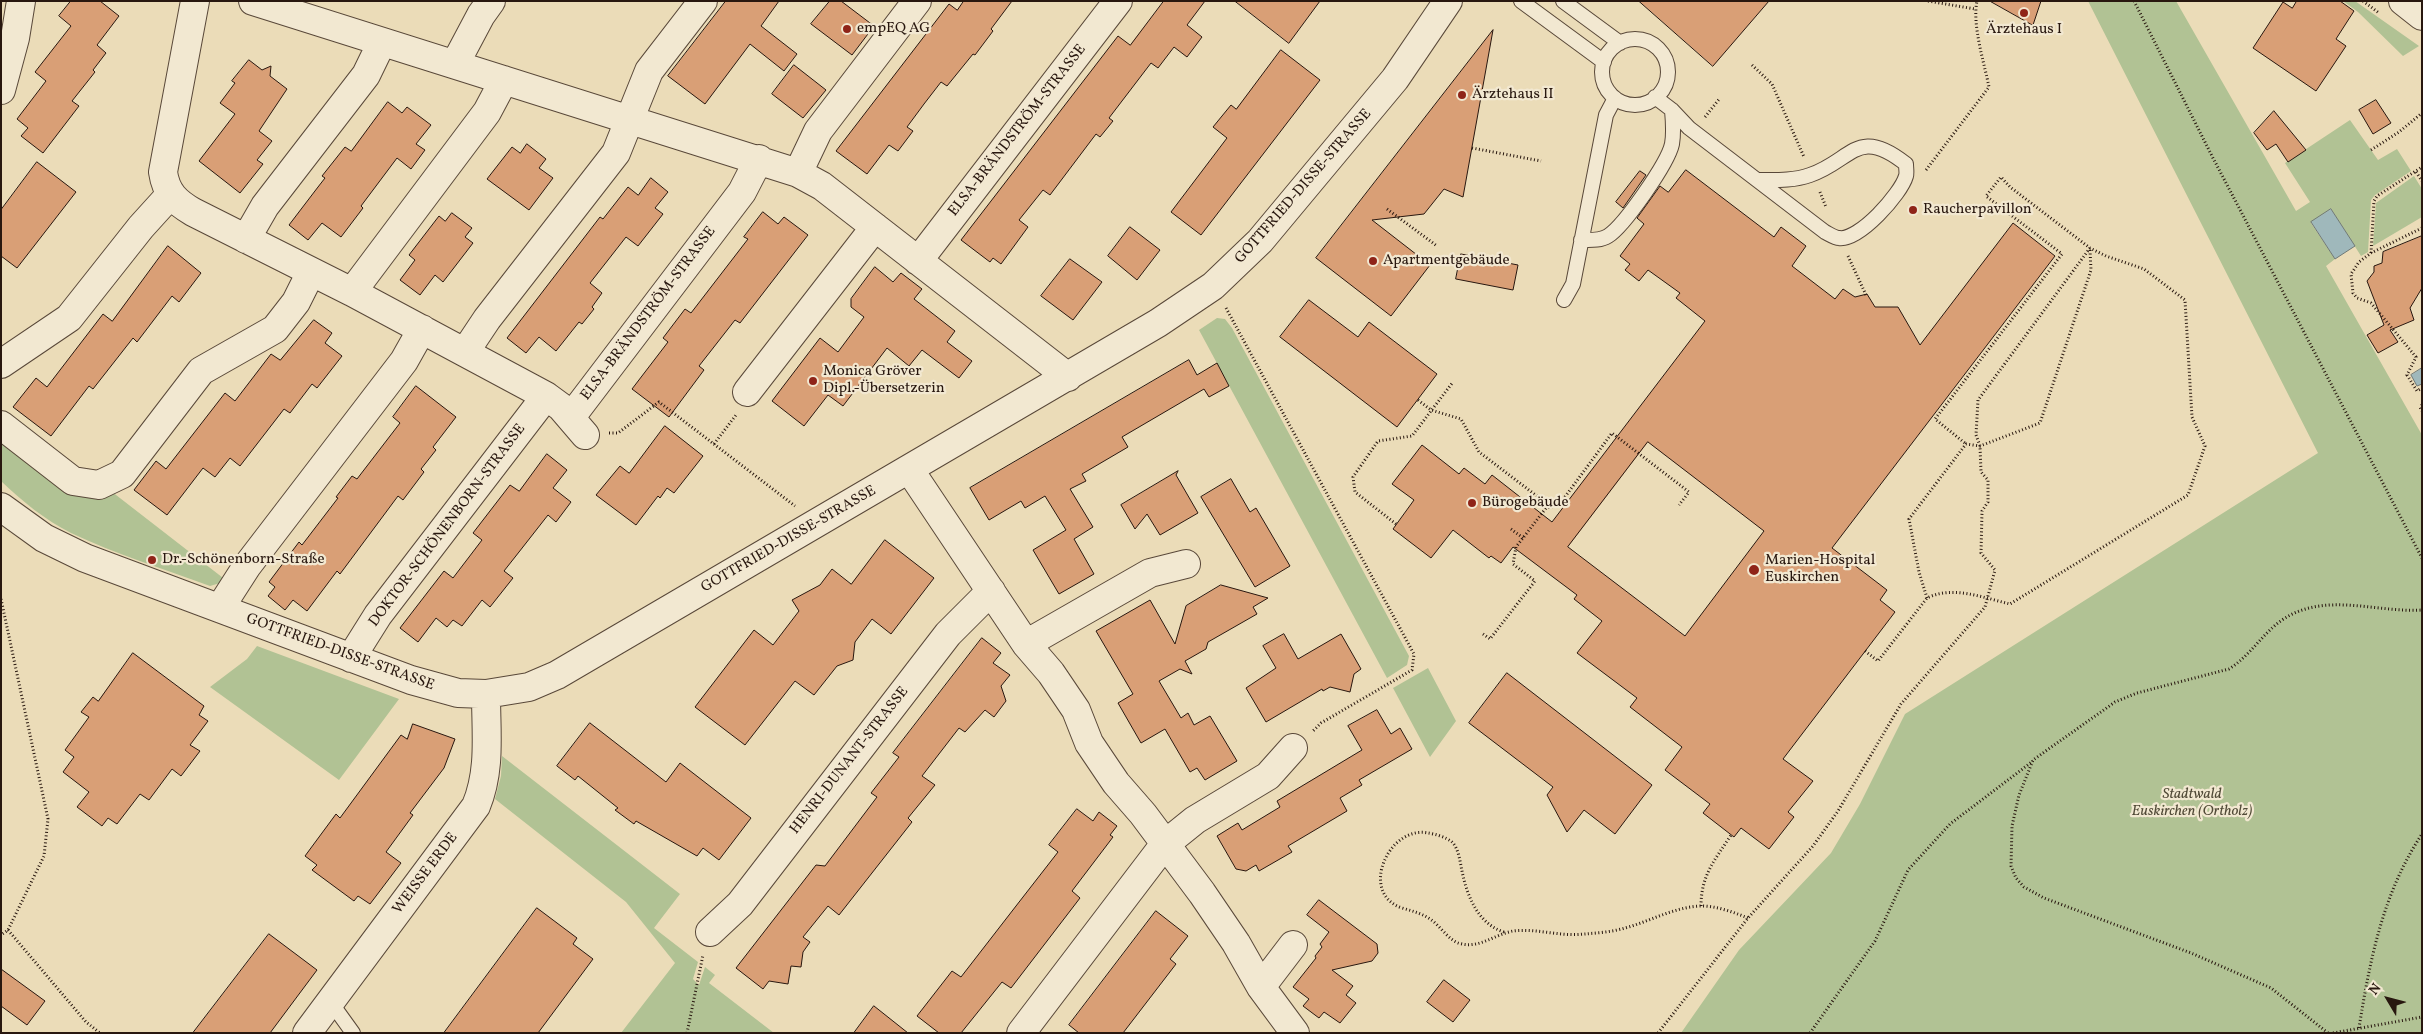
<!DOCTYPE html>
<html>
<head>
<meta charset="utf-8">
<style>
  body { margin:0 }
  #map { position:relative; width:2423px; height:1034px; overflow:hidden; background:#ebdcb8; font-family:Vollkorn,serif }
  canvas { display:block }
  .frame { position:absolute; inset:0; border:2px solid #28170f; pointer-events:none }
  .north { position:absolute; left:2363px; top:974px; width:50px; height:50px; -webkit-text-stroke:4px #f2e8d1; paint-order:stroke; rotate:307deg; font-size:14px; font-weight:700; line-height:20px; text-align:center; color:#28170f }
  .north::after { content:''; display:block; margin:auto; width:18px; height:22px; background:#28170f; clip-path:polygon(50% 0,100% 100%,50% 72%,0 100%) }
</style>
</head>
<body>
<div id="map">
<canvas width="2423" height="1034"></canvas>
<div class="frame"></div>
<div class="north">N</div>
</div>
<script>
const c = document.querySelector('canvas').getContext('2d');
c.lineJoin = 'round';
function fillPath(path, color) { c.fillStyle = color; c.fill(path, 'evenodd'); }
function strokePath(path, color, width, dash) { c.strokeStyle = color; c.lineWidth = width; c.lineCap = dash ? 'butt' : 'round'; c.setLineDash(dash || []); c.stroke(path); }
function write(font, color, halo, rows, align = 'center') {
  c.font = font + ' Vollkorn,serif'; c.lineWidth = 4.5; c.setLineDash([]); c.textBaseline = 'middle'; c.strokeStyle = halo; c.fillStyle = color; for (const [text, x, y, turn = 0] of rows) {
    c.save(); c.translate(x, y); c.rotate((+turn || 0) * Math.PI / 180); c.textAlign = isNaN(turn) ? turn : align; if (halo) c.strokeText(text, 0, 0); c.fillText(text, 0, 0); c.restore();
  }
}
const green = new Path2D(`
  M2088 1H2176L2296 211 2310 202 2285 163 2350 120 2378 160 2397 149 2411 171 2375 195 2371 200 2368 252 2361 256 2331 209 2311 223 2335 259 2326 266 2422 435V1033H1681L1739 950 1831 853 1860 804 1905 714 2318 453Z
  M2343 1H2355L2419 46 2403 56 2358 12Z
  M2414 176 2422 189V217L2373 246 2376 203Z
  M1217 318 1225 319 1232 328 1409 656 1407 665 1387 678 1199 330Z
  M1 433 107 488 227 581 210 586C164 569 115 554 71 533 45 520 22 501 1 481Z
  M257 646 399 699 339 780 210 687 247 659Z
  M1428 668 1456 721 1430 757 1393 688Z
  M502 756 680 894 654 928 698 962 693 979 699 985 705 967 715 975 709 983 774 1033H621L675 963 626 902 495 799 501 776Z`);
const water = new Path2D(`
  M2331 209 2355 246 2335 259 2311 222Z
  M2422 368V384L2417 386 2411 375Z`);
const building = new Path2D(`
  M71 1H100L119 16 97 45 106 53 93 70 95 72 72 101 79 106 43 153 21 136 28 128 17 119 46 81 35 72 71 26 59 16Z
  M726 1H779L761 26 797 54 784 71 750 44 705 104 668 76Z
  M830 1H841L874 26 852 55 811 24Z
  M964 1H1012L991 29 993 31 975 55 973 54 947 86 941 82 924 104 907 127 913 131 898 151 889 145 867 174 836 151 949 4 957 10Z
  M1164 1H1205L1187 25 1202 37 1187 57 1174 47 1158 68 1151 63 1109 118 1113 121 1100 137 1096 134 1050 195 1043 190 1019 220 1028 227 1001 264 993 258 990 262 961 240 1118 36 1130 45Z
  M1235 1H1320L1289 43Z
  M1639 1H1769L1713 66Z
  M1990 1H2041L2033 25Z
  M2297 1H2340L2354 11 2336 39 2346 46 2316 91 2253 48 2283 2 2292 8Z
  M1493 30 1463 197 1444 189 1424 214 1372 220 1430 265 1391 316 1316 258Z
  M1281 50 1320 80 1201 235 1171 212 1227 138 1213 127 1231 105 1236 109Z
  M249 60 262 70 271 66 270 76 287 89 259 131 272 141 257 160 263 164 240 193 199 161 235 114 220 103 235 83 232 81Z
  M794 65 826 90 803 118 772 94Z
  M2376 100 2391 123 2373 134 2359 110Z
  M388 102 402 113 407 107 431 125 416 144 425 150 411 169 397 158 361 206 363 208 341 237 322 223 308 240 289 225 318 187 325 178 322 176 345 147 351 151Z
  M2274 111 2306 150 2288 162 2276 144 2267 150 2254 133Z
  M527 144 546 159 539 168 553 178 529 210 487 179 512 147 520 153Z
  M37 162 76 192 17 268 1 256V210Z
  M1686 170 1774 237 1781 227 1806 246 1792 266 1835 299 1843 289 1855 297 1867 294 1875 307H1898L1920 345 2013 223 2055 256 1832 548 1887 590 1880 600 1895 612 1783 759 1813 781 1788 812 1794 817 1769 849 1741 828 1734 837 1703 813 1710 804 1665 770 1682 747 1630 707 1637 698 1577 653 1602 621 1574 599 1577 595 1513 547 1501 563 1491 556 1489 558 1453 530 1431 558 1393 529 1414 500 1392 484 1422 445 1459 474 1464 468 1485 484 1492 475 1552 522 1705 321 1676 298 1680 293 1648 270 1639 281 1625 270 1630 264 1620 256 1644 224 1637 218 1660 186 1668 192ZM1648 442 1764 531 1685 636 1568 547Z
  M1640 171 1646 175 1623 208 1616 202Z
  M651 178 668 192 655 208 663 214 638 246 626 237 590 283 602 293 592 307 594 309 582 324 579 322 556 351 539 337 526 353 507 338 600 217 603 219 628 187 638 195Z
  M763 212 778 224 784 217 808 235 740 323 735 320 710 352 699 366 704 370 669 417 632 389 668 342 663 338 685 309 691 313 748 239 744 237Z
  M452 213 472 228 465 237 473 243 443 282 435 275 420 295 400 280 415 260 409 255 439 216 445 221Z
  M1130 227 1160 250 1137 280 1108 256Z
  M2422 236V288L2410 308 2414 320 2390 330 2398 342 2378 353 2367 335 2384 325 2367 281 2374 272V266L2382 263 2383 252Z
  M168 246 201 273 179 302 172 296 137 342 133 338 93 389 89 386 51 436 13 407 36 378 47 387 103 314 112 321Z
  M1461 254 1518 265 1513 290 1456 279Z
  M1070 259 1102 282 1073 320 1041 296Z
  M875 267 893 282 901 273 922 289 914 299 955 331 947 342 972 361 959 378 922 350 909 366 887 348 843 406 828 395 804 426 772 401 820 338 838 352 864 317 851 307V299Z
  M1309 300 1358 337 1369 322 1437 374 1397 427 1280 337Z
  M314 320 332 333 325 343 342 356 317 388 312 384 290 413 284 409 240 466 230 458 215 477 203 468 167 515 134 490 156 461 166 469 225 393 235 401 271 354 280 360Z
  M1189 360 1197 375 1217 363 1229 386 1209 397 1204 389 1122 437 1128 447 1082 474 1086 481 1070 489 1093 527 1074 539 1094 574 1059 594 1033 550 1066 530 1045 496 1025 508 1021 501 989 520 970 488Z
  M416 386 456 417 433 447 436 450 421 469 424 472 403 500 398 496 340 574 337 571 307 611 293 600 285 610 268 596 275 587 269 582 299 542 302 545 338 498 336 497 352 476 357 479 400 423 393 417Z
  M665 426 703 456 674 493 667 488 660 498 658 496 636 525 596 495 620 466 629 473Z
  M547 454 567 470 553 488 571 502 556 522 548 515 519 552 504 571 513 578 490 607 482 600 462 626 453 620 447 627 436 618 418 642 400 628 444 571 453 578 482 540 473 533 510 485 519 491Z
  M1178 471 1176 475 1198 513 1160 535 1147 514 1135 529 1121 505Z
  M1231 479 1250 512 1256 508 1290 566 1255 587 1201 497Z
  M885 540 934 578 891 634 872 619 855 642 853 660 837 666 814 695 795 681 745 745 695 707 754 630 773 645 799 611 792 600 820 585 832 569 851 584Z
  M1221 585 1268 598 1253 607 1257 614 1208 642 1206 649 1185 661 1192 674 1180 669 1159 681 1181 718 1188 713 1194 725 1210 716 1237 761 1205 780 1197 768 1190 772 1165 729 1141 743 1118 703 1133 694 1096 631 1150 600 1175 644 1186 606Z
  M1284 634 1298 659 1341 634 1361 669 1354 674 1350 692 1330 687 1323 691 1322 689 1266 722 1246 688 1276 668 1263 646Z
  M982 638 1001 653 993 663 1010 675 1001 686 1006 701 994 717 985 710 965 732 959 728 922 776 935 785 908 818 912 822 839 915 828 906 803 937 810 942 803 952 801 967 791 966 788 984 769 981 763 989 736 968 816 865 825 866 877 797 871 793 899 757 893 753Z
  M133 653 204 706 199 715 208 721 190 745 200 751 181 776 172 769 149 800 140 794 117 824 108 818 102 826 77 807 89 792 63 772 74 757 65 750 89 717 81 712 93 697 98 701Z
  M1507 673 1652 785 1615 834 1584 810 1567 832 1547 795 1553 787 1469 723Z
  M1377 710 1391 734 1400 728 1412 749 1359 780 1362 785 1340 798 1347 811 1288 846 1292 852 1259 871 1256 865 1246 871 1236 869 1217 836 1238 823 1242 830 1280 807 1277 801 1362 750 1348 726Z
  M590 723 666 782 680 763 751 818 719 860 703 848 697 856 636 821 634 824 615 810 618 808 578 776 575 780 557 766Z
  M413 724 455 739 444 768 410 813 413 815 386 852 401 863 370 904 358 896 354 901 312 870 317 865 305 856 336 814 340 818 401 735 407 739Z
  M1077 809 1093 821 1099 812 1117 826 1110 835 1113 837 1072 891 1080 898 1011 988 1002 982 961 1033H939L917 1016 952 971 961 977 1016 906 1058 852 1049 845Z
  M1319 900 1377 944 1378 953 1372 961 1332 970 1353 986 1346 995 1356 1003 1340 1023 1324 1012 1319 1018 1303 1006 1309 999 1293 987 1316 958 1315 956 1322 947 1320 944 1329 932 1307 915Z
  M537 908 577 938 573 944 593 959 538 1033H444Z
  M1156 911 1188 936 1170 959 1176 964 1123 1033H1079L1069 1025Z
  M269 934 317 970 270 1033H193Z
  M1 969 45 1001 27 1025 1 1006Z
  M1444 980 1470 1000 1453 1022 1427 1002Z
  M874 1006 908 1033H854Z`);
const path = new Path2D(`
  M1928 1 1975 9
  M2134 1 2213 158 2422 558
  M2363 1 2379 13
  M1752 65 1772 84 1804 157
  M1705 117 1720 98
  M1472 148 1541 161
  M2371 150 2399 132 2422 113
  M1926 170 1989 87C1984 62 1972 25 1977 1
  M2416 172 2422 181
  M1820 192 1826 207
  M1387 209 1437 246
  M2422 228 2371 253 2359 262 2351 274 2353 293 2357 298 2371 303 2416 357 2407 375 2417 391 2422 388
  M2371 253 2374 201 2377 196 2422 167
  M1848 256 1866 295
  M1226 308 1414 654 1412 670 1321 723 1313 731
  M1418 400 1431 410 1461 419 1479 452 1550 506
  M2422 405 2420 407 2422 411
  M609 433H618L659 402 795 506
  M714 444 736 415
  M1396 524 1355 492 1353 477 1378 441 1412 436 1453 382
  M1511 529 1523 538
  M1927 598 1919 572 1909 519 1966 444 1980 446 2040 423 2091 270 2090 250
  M1 599 48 819 44 856 8 930 1 935
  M1483 634 1490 639 1535 581 1513 564 1516 547 1546 508 1559 505 1612 433 1689 492 1679 505
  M1865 651 1878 661 1927 598C1953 585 1984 598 2010 604L2188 495 2205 446 2192 417 2185 300 2144 269 2106 256 2090 248 2010 187 2001 177 1986 196 2062 254 1935 419 1966 444
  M1701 906C1701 875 1715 860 1731 835
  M8 930 86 1022 100 1033
  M1504 932C1478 924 1467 896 1462 871 1460 862 1459 849 1452 842 1446 837 1435 834 1428 833 1389 825 1358 893 1402 908 1412 911 1421 913 1430 919 1441 926 1449 942 1462 944 1480 948 1496 934 1513 931 1537 928 1560 937 1584 934 1597 933 1612 932 1625 928 1651 921 1674 907 1701 906 1717 906 1733 912 1748 918
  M2359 1028C2370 959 2383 893 2422 834
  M687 1033 703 955
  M1658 1033 1748 918 1813 846 1838 811 1901 704 1985 607 1995 570 1981 553 1982 511 1988 502V480L1981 472 1980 446 1976 435 1978 400 2090 248
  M1810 1033 1875 941 1908 870 1950 824 2033 761
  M2328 1033 2271 988 2191 953 2044 898 2024 887 2016 878 2011 866 2012 826 2019 795 2033 760 2115 702 2137 693 2229 669C2250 656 2262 634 2282 620 2325 591 2376 613 2422 610
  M2333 1033 2422 1017`);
const service = new Path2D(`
  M1521 1 1604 62
  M1563 1 1620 43
  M1602 72a33 33 0 1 1 66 0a33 33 0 1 1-66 0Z
  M1655 97 1672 110 1689 128 1825 232C1829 234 1835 238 1839 238 1859 241 1901 194 1906 176 1907 173 1906 168 1906 164 1857 125 1852 161 1810 175 1793 181 1775 180 1757 180
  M1581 240C1590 240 1600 241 1608 236 1624 226 1668 163 1672 144 1674 133 1673 121 1672 110
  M1564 300 1573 284 1606 115 1615 98
  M330 1001 353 1033`);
const minor = new Path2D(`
  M195 1 163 172C166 193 176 202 193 212L352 292 546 396 561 407 585 435
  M253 1 798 173 822 186 1068 377
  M455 64 481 15 491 1
  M1 90 15 38 21 1
  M798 173 818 131 917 1
  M246 239 265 206 366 75 382 42
  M918 261 1118 1
  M352 292 487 112 504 80
  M465 352 487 319 616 153 649 71 703 1
  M1 364 69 318 141 227 170 195
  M747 392 875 227
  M571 417 742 192 759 159
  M1 425 73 481 99 485 122 474 201 371 275 329 296 302 311 272
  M909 469 1026 644 1051 673 1076 710 1089 743 1116 783 1143 814 1202 893 1236 943 1261 987 1295 1033
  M1 507 44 538 85 558 411 680 458 693 486 694 529 687 557 675 1158 323 1213 286 1260 241 1395 79 1448 1
  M220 608 247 566 404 361 422 329
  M1026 644 1150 573 1186 564
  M351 658 378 615 546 396
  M710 932 740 904 948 634 991 591
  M1261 987 1293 945
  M307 1033 476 806C491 770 486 733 486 694
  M1021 1033 1164 845 1195 820 1268 776 1293 748`);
const tertiary = new Path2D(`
  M2403 1 2422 16`);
const markers = [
  [2024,13,5,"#8f2418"],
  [847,29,5,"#8f2418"],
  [1462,95,5,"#8f2418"],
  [1913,210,5,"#8f2418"],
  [1373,261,5,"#8f2418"],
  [813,381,5,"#8f2418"],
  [1472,503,5,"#8f2418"],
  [152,560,5,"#8f2418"],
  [1754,570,6,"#8f2418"]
];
const poiNames = [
  ["empEQ AG",857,29],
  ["Ärztehaus I",2024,30,"center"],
  ["Ärztehaus II",1472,95],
  ["Raucherpavillon",1923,210],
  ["Apartmentgebäude",1383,261],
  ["Monica Gröver",823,372],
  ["Dipl.-Übersetzerin",823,389],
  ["Bürogebäude",1482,503],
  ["Dr.-Schönenborn-Straße",162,560],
  ["Marien-Hospital",1765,561],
  ["Euskirchen",1765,578]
];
const streetNames = [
  ["ELSA-BRÄNDSTRÖM-STRASSE",1018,131,-52],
  ["GOTTFRIED-DISSE-STRASSE",1304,187,-49],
  ["ELSA-BRÄNDSTRÖM-STRASSE",649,314,-53],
  ["DOKTOR-SCHÖNENBORN-STRASSE",448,526,-53],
  ["GOTTFRIED-DISSE-STRASSE",789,540,-30],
  ["GOTTFRIED-DISSE-STRASSE",340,653,20],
  ["HENRI-DUNANT-STRASSE",850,761,-52],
  ["WEISSE ERDE",426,874,-53]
];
const parkNames = [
  ["Stadtwald",2192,795],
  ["Euskirchen (Ortholz)",2192,812]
];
fillPath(green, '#b1c294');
fillPath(water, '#9fb8bb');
strokePath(water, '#6f7876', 1);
fillPath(building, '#d99f76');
strokePath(building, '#28170f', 1);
strokePath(service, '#594839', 16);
strokePath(minor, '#594839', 30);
strokePath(tertiary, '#594839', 30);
strokePath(path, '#28170f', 3, [1, 2.5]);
strokePath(service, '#f2e8d1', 14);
strokePath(minor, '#f2e8d1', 28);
strokePath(tertiary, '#f2e8d1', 28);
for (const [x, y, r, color] of markers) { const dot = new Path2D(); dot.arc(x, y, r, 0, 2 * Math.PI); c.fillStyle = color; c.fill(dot); strokePath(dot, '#f2e8d1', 2); }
write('15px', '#28170f', '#f2e8d1', poiNames, 'left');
write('15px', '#28170f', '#f2e8d1', streetNames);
write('italic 15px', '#514a37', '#f2e8d1', parkNames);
</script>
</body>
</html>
